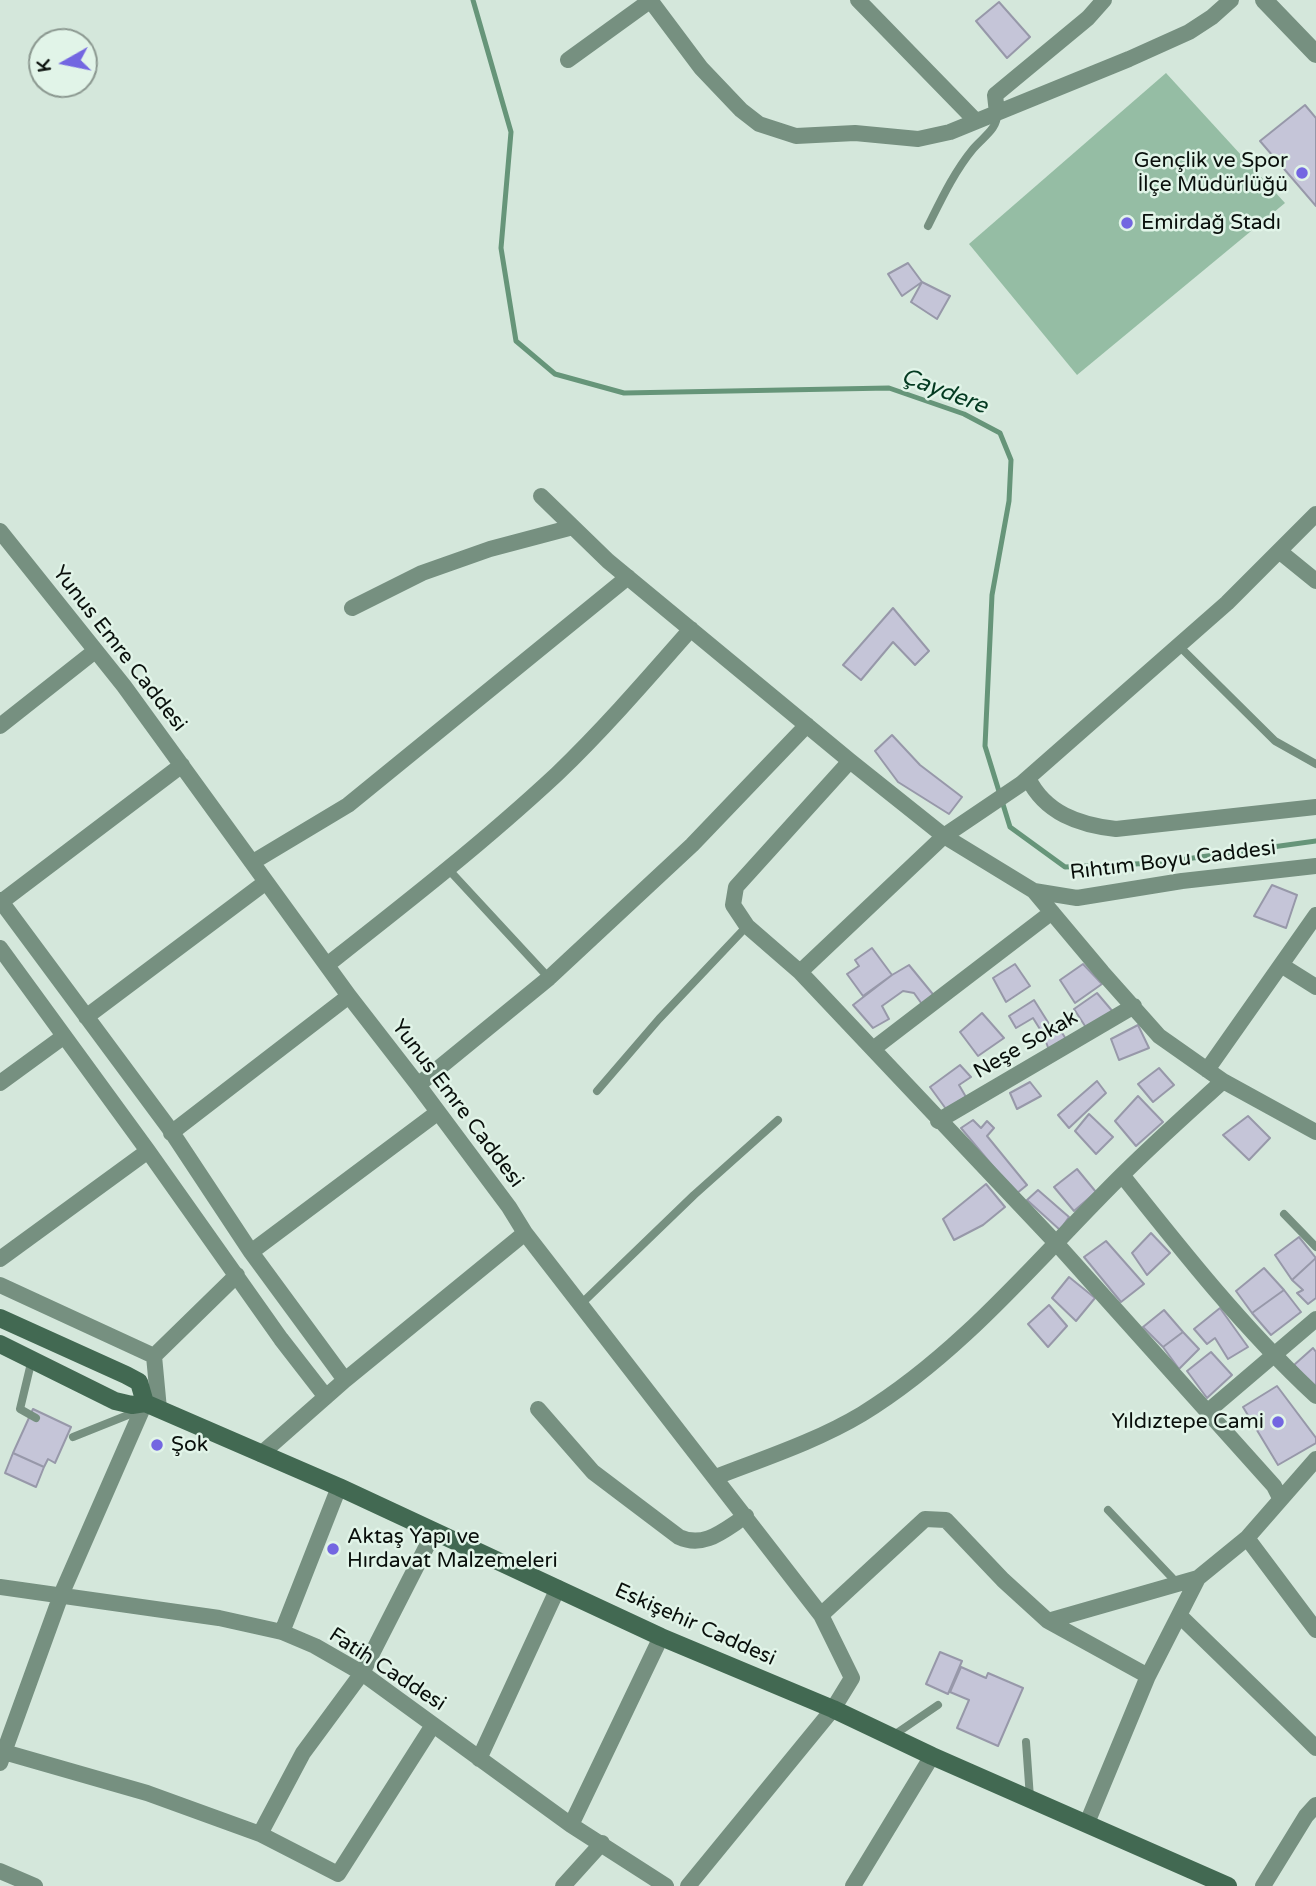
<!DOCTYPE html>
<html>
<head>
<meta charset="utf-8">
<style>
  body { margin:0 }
  #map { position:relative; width:1316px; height:1886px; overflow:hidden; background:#d4e7db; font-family:"Varela Round",sans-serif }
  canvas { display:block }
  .north { position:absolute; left:28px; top:28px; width:70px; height:70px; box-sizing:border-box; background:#e1f4e8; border:2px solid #8b9890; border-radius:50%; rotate:261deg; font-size:19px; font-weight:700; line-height:28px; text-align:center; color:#090f0b }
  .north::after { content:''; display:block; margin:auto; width:24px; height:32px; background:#7366e1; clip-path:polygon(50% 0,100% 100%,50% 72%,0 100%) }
</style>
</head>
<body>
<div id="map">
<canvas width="1316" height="1886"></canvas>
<div class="north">K</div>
</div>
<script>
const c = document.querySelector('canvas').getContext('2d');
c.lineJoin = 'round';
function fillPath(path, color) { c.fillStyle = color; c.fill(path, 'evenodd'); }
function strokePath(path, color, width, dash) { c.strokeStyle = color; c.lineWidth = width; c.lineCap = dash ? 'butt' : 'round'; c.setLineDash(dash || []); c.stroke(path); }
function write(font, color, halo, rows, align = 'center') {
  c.font = font + ' "Varela Round",sans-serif'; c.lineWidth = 5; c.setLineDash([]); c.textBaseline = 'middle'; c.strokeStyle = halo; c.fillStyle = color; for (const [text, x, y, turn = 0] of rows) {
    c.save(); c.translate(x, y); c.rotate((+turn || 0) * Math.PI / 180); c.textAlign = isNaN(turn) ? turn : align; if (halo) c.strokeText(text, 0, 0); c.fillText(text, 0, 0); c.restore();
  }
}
const green = new Path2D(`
  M1166 73 1285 203 1077 375 969 244Z`);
const stream = new Path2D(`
  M473 0 511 132 501 248 516 341 555 374 624 393 889 388 964 414 1000 433 1011 460 1009 501 992 595 985 746 1010 827 1065 867 1157 863 1316 841`);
const building = new Path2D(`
  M999 2 1030 37 1007 58 976 21Z
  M1305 105 1316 118V206L1260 141Z
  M908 263 922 282 902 296 888 274Z
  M922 282 950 296 937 319 911 302Z
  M893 608 929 651 915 665 893 642 861 680 843 665Z
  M892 735 920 765 962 797 949 814 898 782 875 751Z
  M1272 885 1297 895 1286 928 1254 916Z
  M872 948 892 975 863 996 847 974 859 966 855 960Z
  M1015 964 1030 986 1006 1002 993 978Z
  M1083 964 1102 984 1075 1003 1060 980Z
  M909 965 936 998 924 1007 914 993 903 991 882 1006 889 1019 873 1028 853 1005 892 975Z
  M1097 993 1114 1013 1087 1029 1074 1009Z
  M1034 1000 1051 1027 1043 1034 1033 1018 1016 1028 1009 1016Z
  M982 1013 1004 1038 978 1056 960 1032Z
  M1057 1025 1066 1039 1049 1050 1043 1034Z
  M1138 1025 1149 1048 1119 1060 1111 1039Z
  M960 1065 971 1077 959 1085 966 1097 946 1109 930 1087Z
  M1159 1068 1174 1085 1153 1102 1138 1084Z
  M1097 1081 1106 1093 1069 1128 1058 1115Z
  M1030 1082 1041 1096 1017 1109 1010 1093Z
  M1138 1096 1163 1122 1136 1146 1115 1121Z
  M1089 1114 1113 1137 1096 1154 1075 1131Z
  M1248 1116 1270 1138 1249 1160 1223 1135Z
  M973 1120 981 1128 987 1121 994 1128 987 1136 1027 1185 1016 1194 961 1128Z
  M1077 1169 1096 1192 1074 1211 1054 1187Z
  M986 1184 1005 1207 983 1225 954 1240 943 1219Z
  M1038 1190 1069 1217 1060 1230 1027 1200Z
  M1151 1233 1170 1253 1147 1275 1132 1253Z
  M1299 1237 1316 1258 1292 1280 1275 1255Z
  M1106 1241 1144 1284 1121 1302 1084 1257Z
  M1316 1258V1298L1308 1304 1297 1293 1303 1290 1292 1280Z
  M1264 1268 1284 1290 1252 1313 1236 1291Z
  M1069 1277 1095 1298 1076 1321 1052 1298Z
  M1284 1290 1301 1312 1271 1335 1252 1313Z
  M1049 1305 1067 1326 1048 1347 1028 1324Z
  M1220 1308 1248 1347 1228 1359 1215 1338 1207 1344 1194 1329Z
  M1164 1310 1183 1332 1163 1347 1143 1327Z
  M1183 1332 1199 1349 1179 1369 1163 1347Z
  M1313 1348 1316 1352V1390L1294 1365Z
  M1211 1352 1232 1375 1207 1398 1187 1371Z
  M1277 1386 1316 1438V1443L1278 1465 1243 1407Z
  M33 1409 71 1427 55 1463 48 1459 44 1467 13 1453Z
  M13 1453 44 1467 36 1487 5 1473Z
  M940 1652 962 1661 948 1694 926 1684Z
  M961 1667 986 1678 988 1673 1023 1688 998 1746 957 1728 969 1700 950 1692Z`);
const service = new Path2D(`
  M928 226C941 200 954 172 973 149 983 137 998 129 997 113
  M1179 646 1275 741 1316 764
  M449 870 549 978
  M597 1091 659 1019 747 926
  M1284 1214 1316 1247
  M581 1304 694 1195 778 1120
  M32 1359 20 1409 36 1418
  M73 1437 133 1413 140 1407
  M1108 1510 1178 1584
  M891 1737 938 1705
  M1026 1742 1030 1798`);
const minor = new Path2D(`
  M650 0 701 68 741 110 759 124 796 136 855 133 918 139 950 132 1129 59 1189 32 1212 17 1231 0
  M858 0 975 120
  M568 60 651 0
  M997 113 995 95 1088 18 1104 0
  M541 496 608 561 850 761 944 836 1034 891 1102 972 1159 1036 1223 1081 1316 1132
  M0 531 124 686 349 996 418 1085 509 1207 525 1233 821 1615 852 1678 833 1709 688 1886
  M1279 551 1316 581
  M352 608 422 573 490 549 573 527
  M0 726 95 651
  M850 761 736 887 733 905 747 926 800 972 1057 1244 1274 1486 1280 1498
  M1028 778C1045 813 1079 825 1116 829L1316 807
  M253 862 348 805 628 577
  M1034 891 1077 898 1182 881 1316 866
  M0 900 169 1128 251 1252 345 1380
  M1 902 182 765
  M0 948 148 1151 281 1339 326 1397
  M327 965C406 903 484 842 557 774 604 729 648 678 691 629
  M1281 965 1316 987
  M800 972 944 836 1021 784 1227 603 1316 514
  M86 1017 266 882
  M873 1049 1052 912
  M1207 1070 1316 915
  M0 1083 63 1037
  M418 1085 549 978 692 845 807 725
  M938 1121 1134 1006
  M171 1133 349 996
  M1122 1175C1183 1252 1244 1329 1316 1396
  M251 1252 437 1113
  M0 1259 148 1151
  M0 1285 154 1356
  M159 1409 154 1356 237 1275
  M538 1409 593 1472 679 1537C705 1549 725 1529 746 1516
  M1207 1412 1316 1319
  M261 1454 345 1380 525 1233
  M716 1477C765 1458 817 1441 862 1414 963 1352 1039 1257 1122 1175 1155 1142 1189 1112 1223 1081
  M1247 1538 1316 1630
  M0 1587 219 1618 282 1632 315 1646 362 1673 571 1825 666 1886
  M821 1615 925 1519 946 1520 1003 1580 1048 1621 1148 1676
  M1180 1616 1316 1748
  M1048 1621 1198 1578
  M282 1632 339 1487
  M4 1752 147 1793 260 1834 338 1874 433 1725
  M479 1759 558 1588
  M0 1763 61 1595 145 1403
  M1087 1823 1148 1676 1198 1578 1247 1538 1316 1459
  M571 1825 661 1637
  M260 1834 303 1753 362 1673 434 1532
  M0 1871 35 1886
  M563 1886 602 1843
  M853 1886 932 1756
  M1263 1886 1306 1816 1316 1805`);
const tertiary = new Path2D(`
  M1264 0 1316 54`);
const secondary = new Path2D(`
  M0 1318 126 1375 139 1382 145 1403
  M0 1344 115 1401 132 1405 145 1403 339 1487 661 1637 833 1709 932 1756 1228 1886`);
const markers = [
  [1302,173,7,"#7366e1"],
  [1127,223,7,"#7366e1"],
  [1278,1422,7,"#7366e1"],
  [157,1445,7,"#7366e1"],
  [333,1549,7,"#7366e1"]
];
const poiNames = [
  ["Gençlik ve Spor",1288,161,"right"],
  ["İlçe Müdürlüğü",1288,185,"right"],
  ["Emirdağ Stadı",1141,223],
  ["Yıldıztepe Cami",1264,1422,"right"],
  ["Şok",171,1445],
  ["Aktaş Yapı ve",347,1537],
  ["Hırdavat Malzemeleri",347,1561]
];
const streetNames = [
  ["Yunus Emre Caddesi",119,649,52],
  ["Rıhtım Boyu Caddesi",1173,861,-7],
  ["Neşe Sokak",1026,1045,-30],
  ["Yunus Emre Caddesi",457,1104,53],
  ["Eskişehir Caddesi",695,1625,24],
  ["Fatih Caddesi",387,1670,33]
];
const waterNames = [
  ["Çaydere",944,392,21]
];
fillPath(green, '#95bda4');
strokePath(stream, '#669579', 5);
fillPath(building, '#c5c5d8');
strokePath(building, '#9798a9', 2);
strokePath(service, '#769080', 8);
strokePath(minor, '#769080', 16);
strokePath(tertiary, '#769080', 18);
strokePath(secondary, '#426952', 18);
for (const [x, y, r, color] of markers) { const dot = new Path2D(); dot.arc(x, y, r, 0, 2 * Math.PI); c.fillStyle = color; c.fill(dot); strokePath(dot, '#e1f4e8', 2.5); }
write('21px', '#090f0b', '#e1f4e8', poiNames, 'left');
write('21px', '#090f0b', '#e1f4e8', streetNames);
write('italic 23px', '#033920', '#e1f4e8', waterNames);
</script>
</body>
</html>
